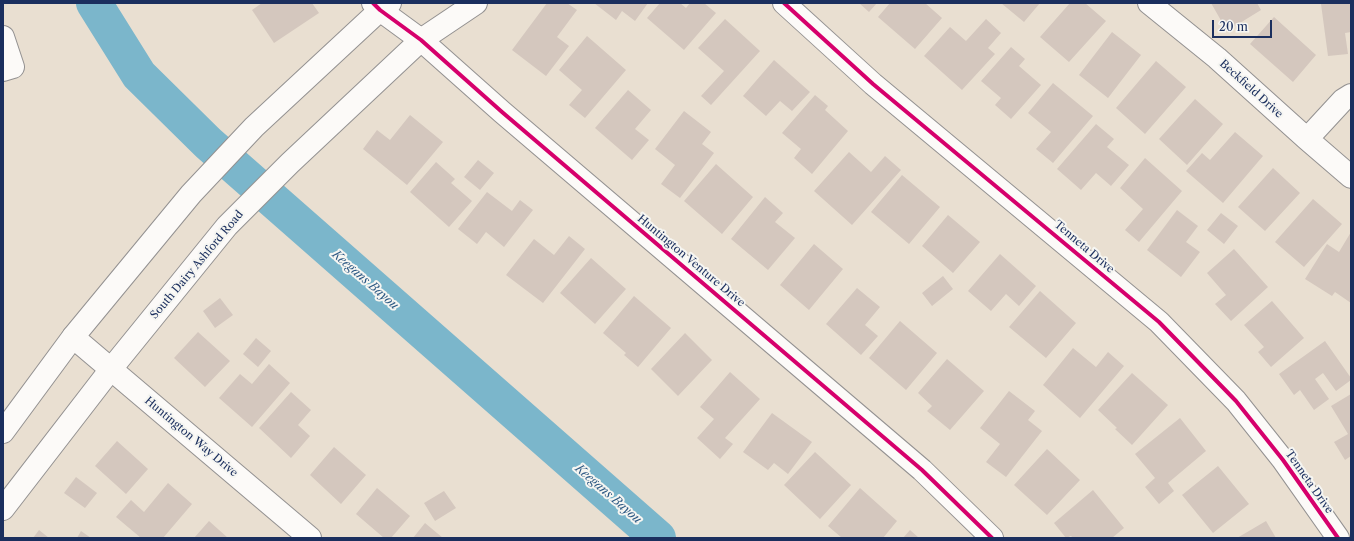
<!DOCTYPE html>
<html>
<head>
<meta charset="utf-8">
<style>
  body { margin:0 }
  #map { position:relative; width:1354px; height:541px; overflow:hidden; background:#e9dfd1; font-family:"Libre Caslon Text",serif }
  canvas { display:block }
  .frame { position:absolute; inset:0; border:4px solid #1b2f5e; pointer-events:none }
  .scale { position:absolute; left:1212px; top:20px; width:60px; height:18px; box-sizing:border-box; border:2px solid #1b2f5e; border-top:0; padding-left:5px; font-size:12px; line-height:14px; white-space:nowrap; color:#1b2f5e; -webkit-text-stroke:3px #f6f6f2; paint-order:stroke }
</style>
</head>
<body>
<div id="map">
<canvas width="1354" height="541"></canvas>
<div class="frame"></div>
<div class="scale">20 m</div>
</div>
<script>
const c = document.querySelector('canvas').getContext('2d');
c.lineJoin = 'round';
function strokePath(path, color, width, dash) { c.strokeStyle = color; c.lineWidth = width; c.lineCap = dash ? 'butt' : 'round'; c.setLineDash(dash || []); c.stroke(path); }
function fillPath(path, color) { c.fillStyle = color; c.fill(path, 'evenodd'); }
function write(font, color, halo, rows, align = 'center') {
  c.font = font + ' "Libre Caslon Text",serif'; c.lineWidth = 4; c.setLineDash([]); c.textBaseline = 'middle'; c.strokeStyle = halo; c.fillStyle = color; for (const [text, x, y, turn = 0] of rows) {
    c.save(); c.translate(x, y); c.rotate((+turn || 0) * Math.PI / 180); c.textAlign = isNaN(turn) ? turn : align; if (halo) c.strokeText(text, 0, 0); c.fillText(text, 0, 0); c.restore();
  }
}
const river = new Path2D(`
  M94 3 139 75 208 143 658 538`);
const building = new Path2D(`
  M262 3H312L319 13 274 43 252 10Z
  M547 3H567L577 10 557 37 569 46 546 76 512 50Z
  M594 3H648L635 21 622 11 616 20Z
  M660 3H680L686 8 690 3H704L716 13 684 50 647 18Z
  M859 3H877L869 12Z
  M890 3H925L942 18 915 49 878 17Z
  M1001 3H1040L1024 22Z
  M1070 3H1085L1106 21 1069 62 1040 37Z
  M1211 3H1257L1261 10 1227 31Z
  M1332 3H1351V32L1345 33 1348 54 1328 56 1321 4Z
  M1274 17 1316 55 1293 82 1250 44Z
  M725 19 760 51 711 105 701 96 724 71 698 48Z
  M986 19 1001 33 988 48 995 54 962 90 924 56 950 27 966 41Z
  M1112 32 1141 55 1108 98 1079 75Z
  M587 36 626 70 585 118 569 105 582 90 559 70Z
  M1011 47 1025 59 1019 66 1041 85 1011 119 995 105 1001 98 981 81Z
  M774 60 810 92 792 111 780 101 766 116 743 96Z
  M1156 61 1186 87 1145 134 1116 108Z
  M1053 83 1093 116 1053 163 1036 149 1051 132 1028 113Z
  M628 90 651 110 635 129 649 140 632 160 595 128Z
  M815 95 828 106 825 110 848 131 812 174 794 158 801 149 782 133Z
  M1195 99 1223 124 1187 165 1159 139Z
  M684 111 711 132 702 144 714 153 680 198 661 184 675 165 655 149Z
  M410 115 443 142 407 185 363 149 377 130 390 140Z
  M1096 124 1114 139 1107 147 1129 165 1111 186 1096 173 1081 190 1057 169Z
  M1235 132 1263 156 1223 203 1186 171 1202 153 1210 160Z
  M849 152 871 172 885 156 901 170 852 225 814 191Z
  M1145 158 1182 191 1139 242 1125 230 1143 209 1120 188Z
  M478 160 494 173 480 190 464 177Z
  M436 162 455 179 451 183 472 201 449 227 410 192Z
  M716 164 753 197 722 234 684 201Z
  M1273 168 1300 193 1265 231 1238 207Z
  M902 175 940 207 909 244 871 212Z
  M487 192 512 211 520 200 533 210 504 247 486 232 477 244 458 229Z
  M765 197 783 213 775 222 795 238 768 270 731 239Z
  M1313 199 1342 224 1304 267 1275 242Z
  M1177 210 1198 226 1186 242 1200 252 1181 277 1147 250Z
  M1221 213 1238 226 1224 244 1207 230Z
  M948 215 980 242 953 273 922 246Z
  M1351 232V303L1335 292 1332 296 1305 279 1327 244 1339 252Z
  M569 236 585 249 543 303 506 275 534 239 554 255Z
  M814 244 843 269 809 310 780 285Z
  M1234 249 1268 287 1231 321 1215 304 1226 295 1207 273Z
  M1000 254 1036 286 1019 306 1006 294 991 311 968 291Z
  M591 258 626 289 595 324 560 293Z
  M943 276 953 289 932 306 922 293Z
  M857 288 880 307 865 325 878 336 861 355 826 324Z
  M1040 291 1076 323 1046 358 1009 327Z
  M634 296 671 328 638 367 624 355 626 353 603 333Z
  M220 298 233 315 215 328 203 311Z
  M1272 301 1304 338 1271 367 1258 352 1264 347 1244 325Z
  M900 321 937 353 906 390 869 358Z
  M198 332 230 361 205 387 174 358Z
  M685 333 712 360 678 396 651 369Z
  M256 338 271 351 258 367 243 354Z
  M1325 341 1351 378V380L1336 391 1323 373 1315 379 1329 399 1314 410 1300 390 1294 395 1279 374Z
  M1073 348 1096 367 1108 352 1124 366 1080 418 1043 385Z
  M947 359 984 391 950 430 927 411 932 406 918 393Z
  M269 364 290 383 252 427 219 398 240 374 252 384Z
  M730 372 760 399 725 438 733 444 720 459 697 438 714 419 700 407Z
  M1132 373 1168 405 1132 445 1115 429 1117 428 1098 410Z
  M1009 391 1035 411 1028 420 1042 431 1006 477 986 462 1000 444 980 428Z
  M291 392 311 410 298 425 310 436 291 458 259 428Z
  M1351 394V456L1345 460 1334 442 1348 434 1331 406Z
  M772 413 812 442 788 474 774 463 768 470 743 452Z
  M1180 418 1206 451 1168 483 1174 491 1159 504 1145 487 1155 478 1135 454Z
  M117 441 148 469 126 494 95 466Z
  M334 447 366 475 341 504 310 475Z
  M1047 449 1080 480 1047 515 1014 485Z
  M815 452 851 485 820 519 784 485Z
  M1218 466 1249 504 1213 533 1182 495Z
  M76 477 97 493 85 508 64 493Z
  M168 483 192 504 163 538H141L116 517 131 500 144 512Z
  M377 488 410 516 391 538H384L356 514Z
  M860 488 897 521 883 538H842L828 526Z
  M1093 490 1124 528 1112 538H1073L1071 536 1066 538 1054 523Z
  M444 491 456 508 435 521 424 503Z
  M209 521 228 538H194Z
  M1266 521 1276 538H1237Z
  M425 523 443 538H413Z
  M39 530 49 538H33Z
  M910 530 919 538H903Z
  M81 531 91 538H77Z`);
const minor = new Path2D(`
  M373 3 380 10 421 40 502 112 922 470 992 538
  M784 3 873 84 1159 322 1236 401 1283 460 1338 538
  M1149 3 1217 58 1307 139 1351 177
  M3 37 13 67 3 70
  M1307 139 1343 100 1351 95
  M73 337 310 538`);
const major = new Path2D(`
  M3 432 73 337 191 194 254 127 380 10 390 3
  M3 509 111 369 227 226 290 163 421 40 476 3`);
const cycleway = new Path2D(`
  M373 3 380 10 421 40 502 112 922 470 992 538
  M784 3 873 84 1159 322 1236 401 1283 460 1338 538`);
const streetNames = [
  ["Beckfield Drive",1251,89,42],
  ["Tenneta Drive",1084,247,40],
  ["Huntington Venture Drive",691,261,40],
  ["South Dairy Ashford Road",197,265,-50],
  ["Huntington Way Drive",191,437,40],
  ["Tenneta Drive",1309,482,55]
];
const waterNames = [
  ["Keegans Bayou",365,280,41],
  ["Keegans Bayou",608,494,41]
];
strokePath(river, '#7bb6cb', 36);
fillPath(building, '#d4c7be');
strokePath(minor, '#939191', 24);
strokePath(major, '#939191', 24);
strokePath(minor, '#fcfaf8', 22);
strokePath(major, '#fcfaf8', 22);
strokePath(cycleway, '#d6006c', 4);
write('11px', '#1b2f5e', '#f6f6f2', streetNames);
write('italic 12px', '#2c5883', '#f6f6f2', waterNames);
</script>
</body>
</html>
